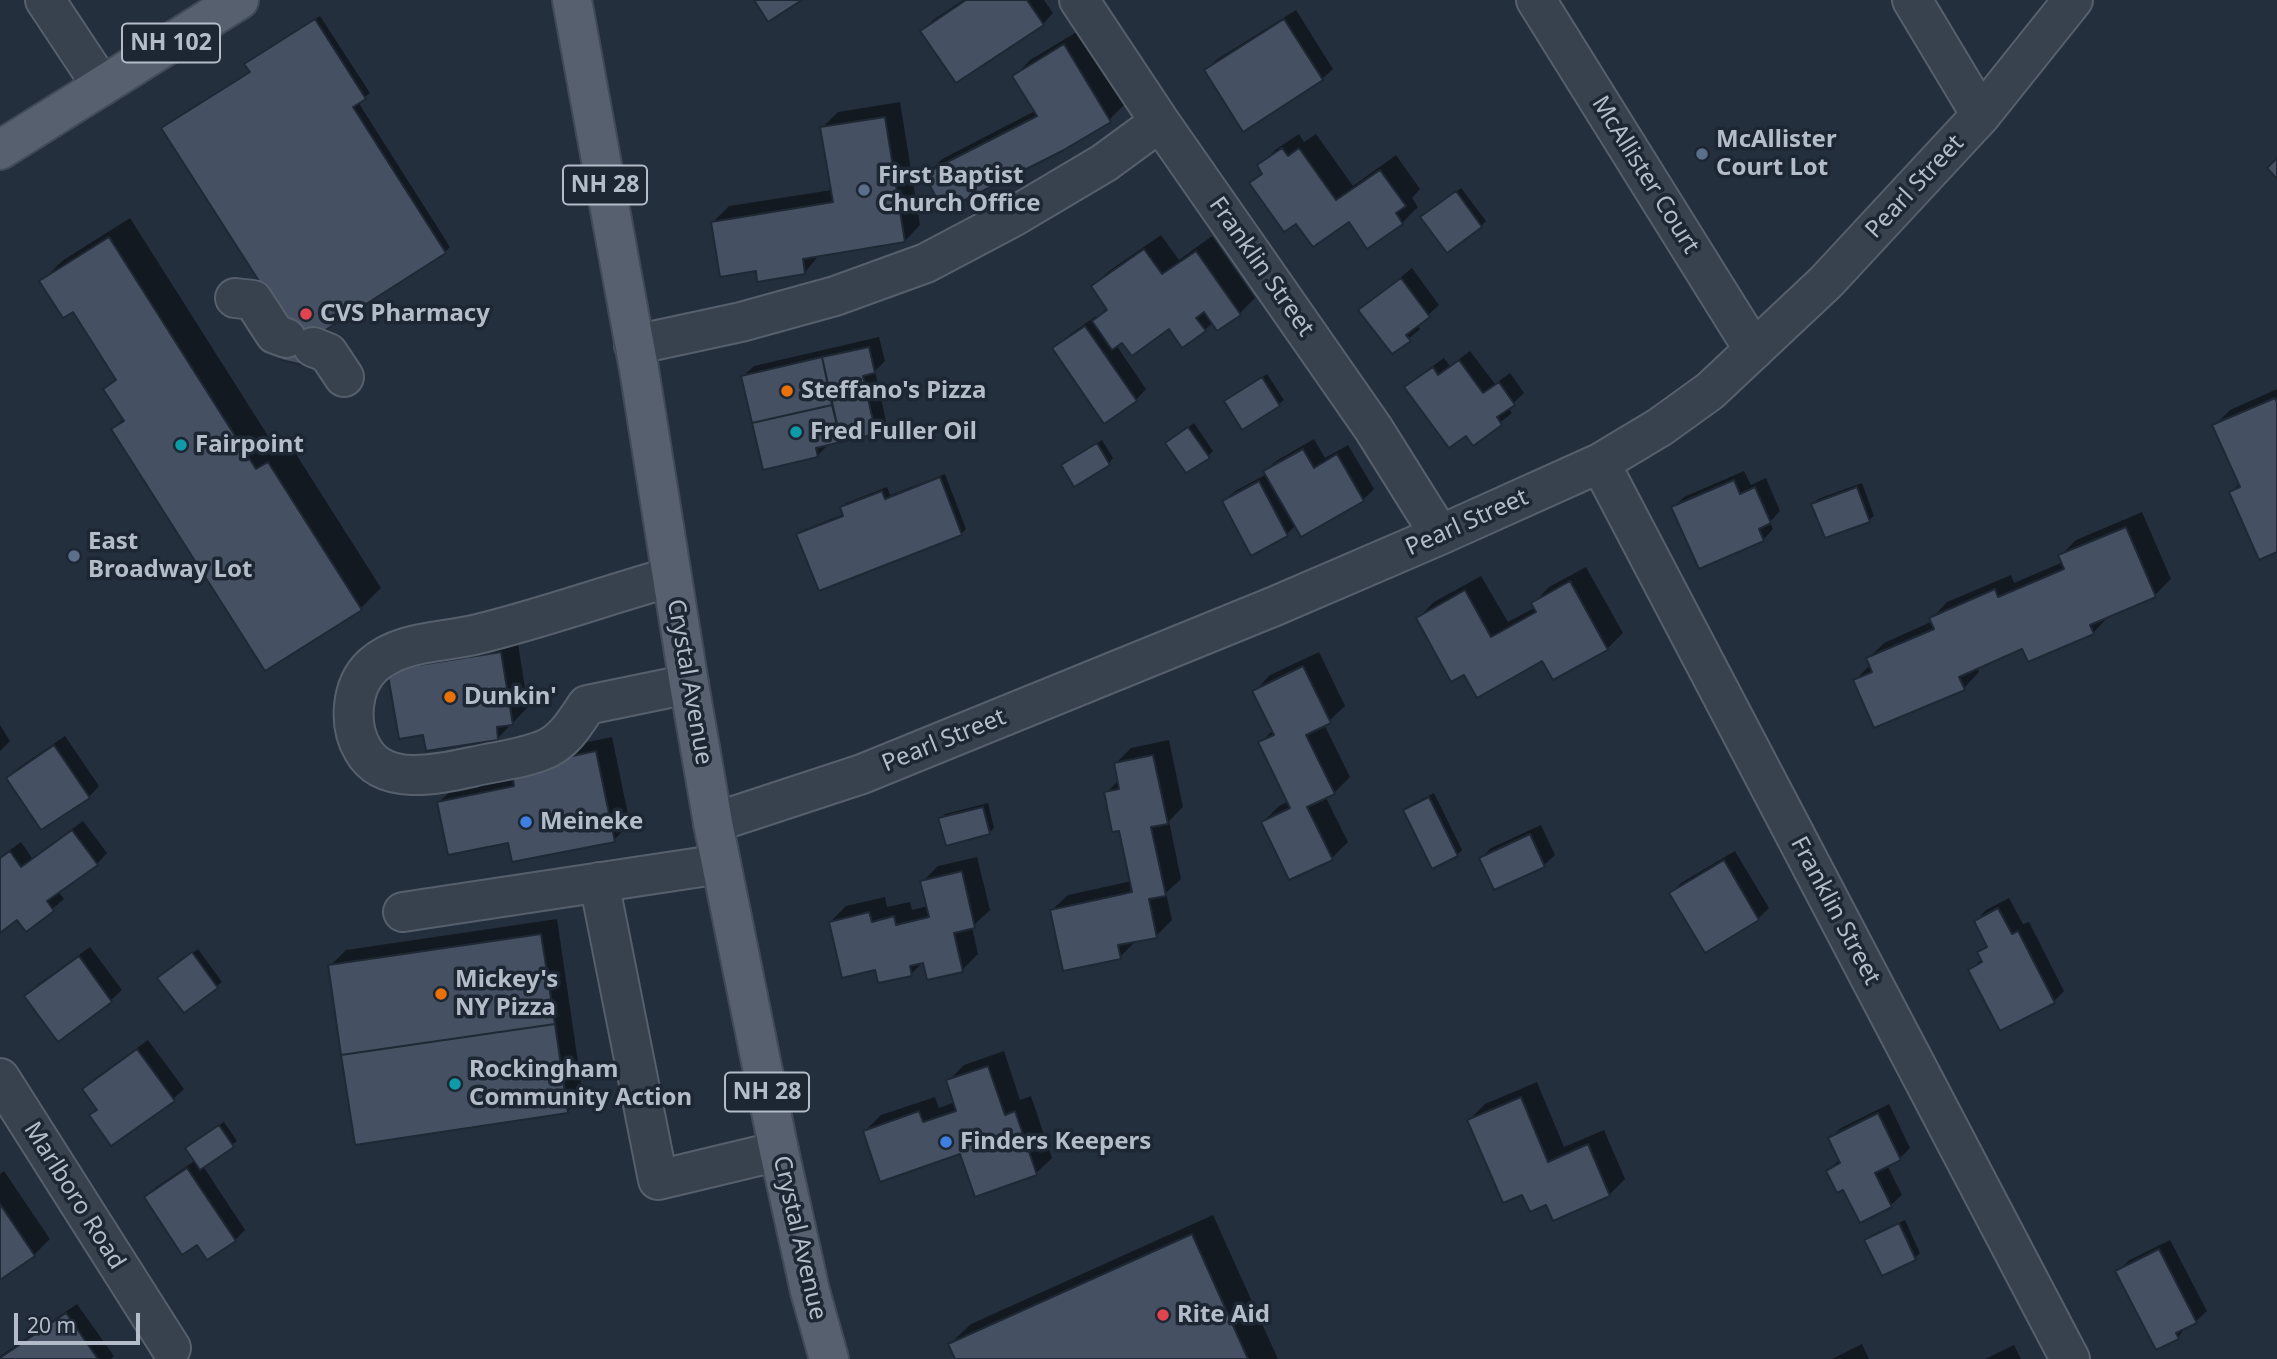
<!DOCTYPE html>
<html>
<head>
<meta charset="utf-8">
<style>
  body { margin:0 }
  #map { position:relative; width:2277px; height:1359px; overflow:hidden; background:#242f3e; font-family:"Noto Sans",sans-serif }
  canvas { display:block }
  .scale { position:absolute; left:14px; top:1313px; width:126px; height:32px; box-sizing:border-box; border:4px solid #b4bcc9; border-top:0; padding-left:9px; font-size:21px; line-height:24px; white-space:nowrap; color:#b4bcc9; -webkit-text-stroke:5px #1d2633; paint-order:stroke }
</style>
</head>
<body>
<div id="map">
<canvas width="2277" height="1359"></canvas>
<div class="scale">20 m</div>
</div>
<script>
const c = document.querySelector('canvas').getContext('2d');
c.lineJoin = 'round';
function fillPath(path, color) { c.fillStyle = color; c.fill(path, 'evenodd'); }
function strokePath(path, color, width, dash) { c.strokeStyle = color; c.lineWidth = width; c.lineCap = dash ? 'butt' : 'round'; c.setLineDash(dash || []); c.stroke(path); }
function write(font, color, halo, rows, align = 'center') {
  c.font = font + ' "Noto Sans",sans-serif'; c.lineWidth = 7; c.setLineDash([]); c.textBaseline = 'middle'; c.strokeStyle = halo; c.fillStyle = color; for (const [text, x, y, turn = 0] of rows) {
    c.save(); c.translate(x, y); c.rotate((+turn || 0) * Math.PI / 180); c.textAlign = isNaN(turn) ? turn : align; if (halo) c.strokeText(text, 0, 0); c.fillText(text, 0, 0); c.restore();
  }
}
const shadow = new Path2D(`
  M963 0H1044L1053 13 1043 24 922 31 933 20Z
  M1296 10 1333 69 1322 79 1206 70 1216 60Z
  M320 16 370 93 358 102 450 247 445 252 291 328 168 123 251 71 252 59Z
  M1080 30 1125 104 1109 120 926 175 942 159 1035 111 1015 76 1030 60Z
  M900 102 920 225 905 241 820 254 805 272 757 269 713 222 729 206 832 190 822 128 838 112Z
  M1299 134 1304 142 1316 134 1353 186 1396 155 1420 189 1412 198 1418 207 1402 223 1349 220 1297 221 1252 183 1263 172 1259 166 1275 150Z
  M1461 188 1486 221 1481 226 1428 212Z
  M130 218 277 450 289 443 381 588 361 608 113 429 124 418 105 389 117 377 73 310 42 281 62 261Z
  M1161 235 1179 260 1212 236 1255 298 1240 313 1213 322 1205 330 1170 327 1123 341 1116 345 1146 389 1136 400 1055 348 1065 338 1096 316 1097 318 1108 307 1093 286 1109 271Z
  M1412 268 1439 305 1417 325 1420 329 1393 352 1361 310Z
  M879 337 885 361 875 371 886 421 875 432 827 443 828 445 817 456 743 376 754 366Z
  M1470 351 1495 384 1510 373 1524 393 1508 408 1512 413 1474 443 1467 433 1407 387 1417 377 1444 358 1450 366Z
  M1267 374 1284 400 1279 404 1226 401Z
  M2277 389V550L2231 492 2240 483 2214 426 2230 410Z
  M1194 423 1213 451 1208 456 1167 443Z
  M1314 439 1325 458 1348 445 1374 489 1363 500 1296 525 1287 534 1224 501 1235 491 1267 474 1265 471 1276 461Z
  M1102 440 1113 458 1109 463 1063 466Z
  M1744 471 1751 485 1766 478 1780 511 1770 522 1773 529 1763 540 1673 508 1684 497Z
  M945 474 966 529 961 534 798 535 803 530 844 514 842 508 846 503 887 487 890 495Z
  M1862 483 1874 516 1869 520 1813 504 1818 499Z
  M2142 512 2171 579 2155 595 2108 617 2093 633 2023 647 1977 667 1979 672 1964 688 1855 680 1870 665 1868 659 1884 643 1933 621 1932 618 1947 602 2011 575 2014 583 2063 562 2060 556 2076 540Z
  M1586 567 1623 633 1607 649 1465 673 1418 618 1434 602 1481 576 1508 622 1536 607 1534 603 1549 587Z
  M517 637 528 707 498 738 424 733 389 670Z
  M1319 652 1345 706 1329 721 1324 724 1350 777 1334 793 1325 796 1348 842 1332 858 1263 822 1279 806 1289 801 1260 743 1273 730 1255 691 1270 675Z
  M0 725 10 741 0 751Z
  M65 736 99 786 89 797 8 778 18 768Z
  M612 737 630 824 614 840 510 841 439 802 455 787 529 754Z
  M1169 740 1183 807 1169 821 1181 879 1166 893 1172 920 1156 936 1136 941 1120 957 1052 910 1068 895 1132 881 1120 829 1106 793 1119 780 1115 764 1131 748Z
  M1434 793 1462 850 1457 855 1405 810 1410 805Z
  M988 803 994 828 989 833 940 819 945 814Z
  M83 821 107 853 97 864 58 891 64 899 27 930 18 918 0 931V857L21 842 32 858Z
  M1541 825 1555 855 1544 865 1481 858 1491 848Z
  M1735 851 1769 908 1758 919 1705 950 1671 893 1681 883Z
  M977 857 990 910 972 927 978 954 962 970 924 961 911 974 876 968 830 922 846 906 885 897 887 907 910 902 912 910 928 906 922 882 938 866Z
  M2009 898 2023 924 2029 922 2064 991 2054 1001 1970 970 1982 959 1979 953 1988 944 1976 921 1986 910Z
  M557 919 583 1096 567 1112 330 966 346 950Z
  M90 947 122 990 111 1000 58 1040 26 996 37 985Z
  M198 949 222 982 184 1011 165 973Z
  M148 1040 184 1089 173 1099 91 1115 98 1108 84 1089 94 1079Z
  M1004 1051 1020 1100 1031 1096 1052 1158 1036 1173 961 1152 865 1131 881 1115 935 1097 939 1108 955 1102 948 1081 964 1065Z
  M1537 1082 1564 1147 1604 1130 1625 1179 1609 1195 1523 1193 1469 1120 1485 1104Z
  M1889 1104 1910 1148 1900 1158 1887 1165 1902 1195 1891 1205 1861 1221 1844 1188 1828 1171 1840 1159 1830 1138 1841 1128Z
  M224 1122 237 1141 203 1166 245 1230 235 1240 198 1243 146 1197 156 1187 196 1160 187 1148Z
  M4 1171 50 1239 34 1255 0 1278V1174Z
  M1213 1215 1278 1359H957L950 1344 971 1324Z
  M1905 1220 1920 1253 1915 1258 1883 1274 1866 1240 1871 1235Z
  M2170 1240 2207 1311 2196 1321 2188 1325 2178 1337 2118 1272 2128 1261Z
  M77 1304 114 1356 111 1359H0V1356Z
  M1862 1344 1869 1359H1832Z
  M2014 1345 2021 1359H1985Z`);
const building = new Path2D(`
  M754 0H802L768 22Z
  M966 0H1027L1044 25 956 83 920 31Z
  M315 19 366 99 353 107 446 253 316 336 308 366 281 360 289 328 161 128 250 72 244 64Z
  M1284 19 1323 80 1243 132 1204 70Z
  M1064 44 1111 122 1062 151 943 211 924 174 1037 116 1012 76Z
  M885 117 905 242 803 259 805 274 757 282 756 271 720 277 711 222 833 202 820 127Z
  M1282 148 1288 156 1299 148 1336 200 1380 170 1406 206 1396 213 1403 224 1367 249 1349 222 1313 247 1296 224 1284 232 1249 183 1262 174 1257 165Z
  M2277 158V179L2267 168Z
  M1456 191 1482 227 1447 253 1420 217Z
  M109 237 256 469 268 462 362 610 265 671 111 429 124 421 103 389 116 380 73 312 63 318 39 281Z
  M1144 249 1162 274 1196 251 1241 315 1217 331 1204 312 1196 318 1206 331 1182 348 1169 329 1132 356 1122 343 1112 350 1092 321 1107 310 1091 286Z
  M1401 278 1430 317 1406 335 1411 341 1392 354 1358 310Z
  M1085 326 1137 401 1104 424 1052 348Z
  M869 347 875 373 863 376 876 434 841 442 822 357Z
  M822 357 832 405 752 423 741 376Z
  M1459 360 1483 393 1499 382 1515 405 1497 417 1502 425 1473 446 1466 436 1449 448 1404 387 1433 367 1438 375Z
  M1262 377 1280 406 1242 430 1224 401Z
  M2275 398 2277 402V552L2259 560 2229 492 2240 487 2212 425Z
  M832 405 841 442 816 448 818 457 763 470 752 423Z
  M1188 427 1210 458 1186 473 1165 443Z
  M1097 443 1110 465 1074 487 1061 465Z
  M1303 449 1314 468 1337 454 1364 501 1301 537 1263 471Z
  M940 477 962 535 819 591 796 534 843 516 840 507 882 491 885 499Z
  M1734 480 1740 494 1755 487 1771 523 1759 529 1764 541 1699 569 1671 507Z
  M1259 481 1288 536 1251 556 1222 501Z
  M1857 487 1870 522 1825 538 1811 504Z
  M2126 527 2156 597 2090 625 2094 634 2028 662 2022 649 1959 677 1965 690 1874 728 1853 680 1872 672 1866 658 1934 629 1929 618 1995 589 1998 597 2064 569 2058 555Z
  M1570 581 1608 650 1553 680 1542 661 1477 698 1464 675 1451 682 1416 618 1465 590 1491 637 1536 612 1531 603Z
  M501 652 513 725 497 727 498 740 426 751 423 735 399 739 387 670Z
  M1303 666 1331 723 1306 735 1335 794 1307 807 1333 860 1289 880 1261 822 1290 808 1258 742 1274 735 1252 691Z
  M54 745 90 798 41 830 6 778Z
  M596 751 615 842 512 862 508 843 448 855 437 802 514 786 511 769Z
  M1153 755 1168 824 1151 827 1166 896 1149 899 1157 938 1118 945 1121 959 1063 971 1050 910 1132 892 1119 831 1112 832 1104 792 1119 789 1114 763Z
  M1429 797 1458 856 1432 869 1403 810Z
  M983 807 990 834 946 846 938 818Z
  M72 830 98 865 47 901 54 911 26 932 17 920 0 933V858L10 851 21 867Z
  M1530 834 1545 867 1494 890 1479 858Z
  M1724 860 1759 920 1705 953 1669 893Z
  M962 871 975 928 954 933 963 972 927 980 923 963 910 966 912 976 878 983 875 970 842 978 829 922 869 912 872 922 894 916 896 925 929 917 920 881Z
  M1998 908 2012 934 2018 931 2055 1003 2000 1031 1968 970 1982 962 1977 952 1987 947 1974 921Z
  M541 934 555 1024 341 1055 328 965Z
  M192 952 218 988 184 1013 157 978Z
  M79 956 112 1002 58 1042 24 996Z
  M555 1024 568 1113 355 1145 341 1055Z
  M137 1049 175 1101 111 1146 89 1115 97 1110 82 1089Z
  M988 1066 1005 1115 1015 1111 1037 1175 975 1197 960 1154 880 1182 863 1131 919 1111 923 1122 956 1111 946 1080Z
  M1521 1097 1548 1162 1588 1144 1610 1196 1553 1221 1546 1205 1530 1212 1522 1195 1503 1203 1467 1120Z
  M1878 1113 1901 1160 1875 1173 1892 1207 1860 1223 1843 1190 1837 1193 1826 1171 1840 1163 1828 1138Z
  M219 1125 234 1147 200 1170 185 1148Z
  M187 1168 236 1241 207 1260 197 1245 182 1255 144 1197Z
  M0 1204 35 1256 0 1280Z
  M1899 1223 1916 1260 1882 1276 1864 1240Z
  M1192 1234 1248 1359H955L948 1344Z
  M2159 1249 2197 1323 2176 1333 2179 1339 2156 1350 2115 1271Z
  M66 1313 98 1359H0V1358Z`);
const minor = new Path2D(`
  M45 0 102 86
  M1079 0 1160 122 1373 428 1440 535
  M1536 0 1754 350
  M1912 0 1981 115
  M235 298 253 300 275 334 286 338
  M634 345 741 322 835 296 926 263 1013 217 1104 163 1160 122
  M313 347 328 353 344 377
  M1600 463 2070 1359
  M671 577C607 595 543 618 478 634 442 643 401 640 372 666 351 686 348 725 363 750 386 791 450 771 486 764 507 760 529 757 548 748 566 739 576 721 587 705L689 684
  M713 823 862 774 1275 606 1440 535 1600 463 1660 427 1710 391 1826 282 1981 115 2073 0
  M599 882 658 1180 779 1151
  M403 912 721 864
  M0 1078 171 1348`);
const major = new Path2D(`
  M572 0 639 369 689 684 713 823 779 1151 810 1291 829 1359
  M0 150 239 0`);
const markers = [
  [1702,154,7,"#5c6f8a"],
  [864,190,7,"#5c6f8a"],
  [306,314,7,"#e0444e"],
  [787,391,7,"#e8710a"],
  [796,432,7,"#0f9aa8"],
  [181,445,7,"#0f9aa8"],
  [74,556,7,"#5c6f8a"],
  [450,697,7,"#e8710a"],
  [526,822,7,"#3f7fe0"],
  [441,994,7,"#e8710a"],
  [455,1084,7,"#0f9aa8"],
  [946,1142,7,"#3f7fe0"],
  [1163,1315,7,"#e0444e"]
];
const shields = [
  [171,43,98],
  [605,185,84],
  [767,1092,84]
];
const shieldNames = [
  ["NH 102",171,43],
  ["NH 28",605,185],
  ["NH 28",767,1092]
];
const poiNames = [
  ["McAllister",1716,140],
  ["Court Lot",1716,168],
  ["First Baptist",878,176],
  ["Church Office",878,204],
  ["CVS Pharmacy",320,314],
  ["Steffano's Pizza",801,391],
  ["Fred Fuller Oil",810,432],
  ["Fairpoint",195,445],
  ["East",88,542],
  ["Broadway Lot",88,570],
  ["Dunkin'",464,697],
  ["Meineke",540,822],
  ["Mickey's",455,980],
  ["NY Pizza",455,1008],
  ["Rockingham",469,1070],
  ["Community Action",469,1098],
  ["Finders Keepers",960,1142],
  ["Rite Aid",1177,1315]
];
const streetNames = [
  ["McAllister Court",1645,175,58],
  ["Pearl Street",1915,187,-47],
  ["Franklin Street",1261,267,55],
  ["Pearl Street",1467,523,-24],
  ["Crystal Avenue",689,682,80],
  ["Pearl Street",944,741,-22],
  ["Franklin Street",1835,911,62],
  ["Marlboro Road",74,1196,58],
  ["Crystal Avenue",799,1238,77]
];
fillPath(shadow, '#0007');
fillPath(building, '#455162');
strokePath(building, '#1f2835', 2);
strokePath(minor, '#565f6c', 42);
strokePath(major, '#414a57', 42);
strokePath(minor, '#38414e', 38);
strokePath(major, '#56606e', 38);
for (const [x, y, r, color] of markers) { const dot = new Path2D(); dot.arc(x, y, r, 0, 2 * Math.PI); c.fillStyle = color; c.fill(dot); strokePath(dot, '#1d2633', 2.5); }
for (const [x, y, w] of shields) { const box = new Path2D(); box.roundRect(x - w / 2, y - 19.5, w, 39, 5); c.fillStyle = '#1d2633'; c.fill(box); strokePath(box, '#b4bcc9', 2); }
write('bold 23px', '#b4bcc9', null, shieldNames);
write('bold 24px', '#b4bcc9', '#1d2633', poiNames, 'left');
write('24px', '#b4bcc9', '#1d2633', streetNames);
</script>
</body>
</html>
